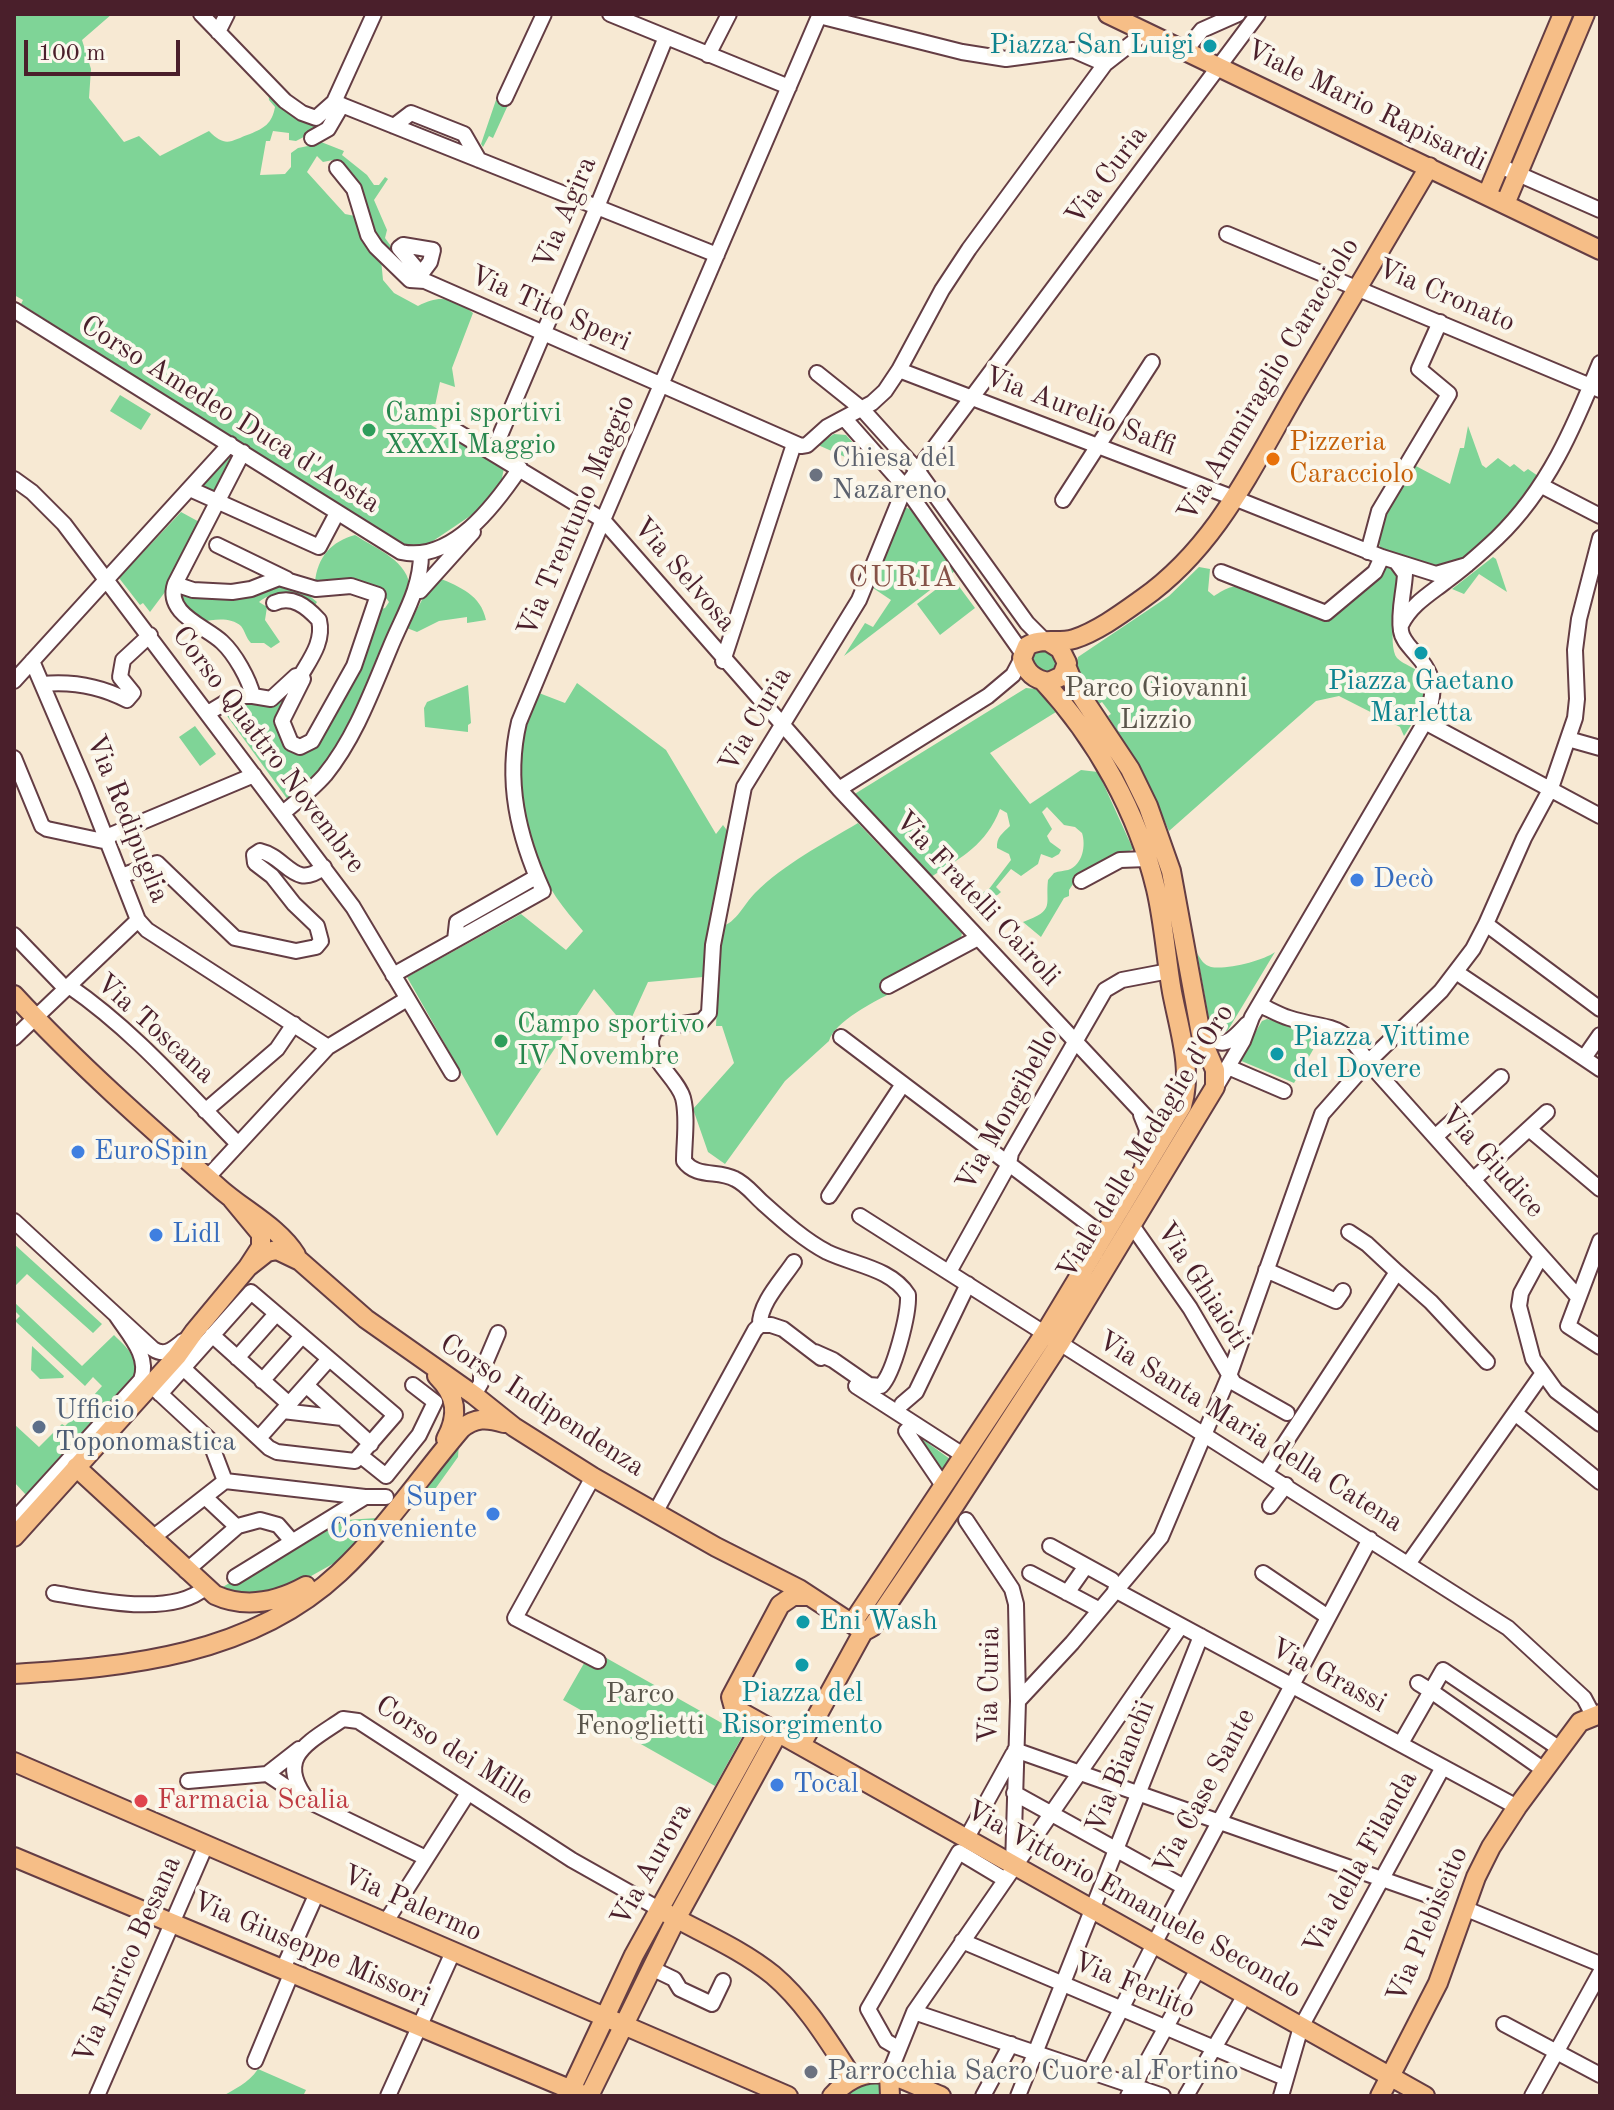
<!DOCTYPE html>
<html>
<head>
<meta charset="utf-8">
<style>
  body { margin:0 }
  #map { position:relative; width:1614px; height:2110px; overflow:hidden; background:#f7e9d3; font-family:"Old Standard TT",serif }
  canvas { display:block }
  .frame { position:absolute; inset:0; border:16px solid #4a1f2b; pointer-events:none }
  .scale { position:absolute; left:24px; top:40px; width:156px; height:36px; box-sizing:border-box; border:4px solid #4a1f2b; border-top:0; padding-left:10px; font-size:24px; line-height:28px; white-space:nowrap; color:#4a1f2b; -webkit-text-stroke:6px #fbf7ec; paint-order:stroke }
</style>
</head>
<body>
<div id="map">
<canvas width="1614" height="2110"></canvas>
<div class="frame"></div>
<div class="scale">100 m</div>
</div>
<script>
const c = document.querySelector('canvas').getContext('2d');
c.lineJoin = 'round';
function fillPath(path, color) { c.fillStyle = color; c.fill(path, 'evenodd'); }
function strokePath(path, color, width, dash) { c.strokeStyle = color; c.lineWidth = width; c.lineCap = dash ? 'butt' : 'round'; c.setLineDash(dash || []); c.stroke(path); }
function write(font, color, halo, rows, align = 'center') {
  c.font = font + ' "Old Standard TT",serif'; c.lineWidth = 8; c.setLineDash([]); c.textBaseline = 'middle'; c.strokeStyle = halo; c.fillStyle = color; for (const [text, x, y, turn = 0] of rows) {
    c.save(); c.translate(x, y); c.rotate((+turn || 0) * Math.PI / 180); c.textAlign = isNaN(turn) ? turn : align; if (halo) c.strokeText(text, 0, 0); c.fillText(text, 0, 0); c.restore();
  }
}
const green = new Path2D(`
  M14 14H112L82 40 91 69 89 98 124 142 139 136 160 156 209 131C226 149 232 140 250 134 264 128 272 124 275 107L269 100 268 89 290 111H334L327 125 296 141 289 140V133L273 131 270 141H266L260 175 285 174 291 167V153L298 148 308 146 306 143 316 140 344 151 342 155 367 175 374 185H379L385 177 388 179 374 200 387 230 385 238 412 275 407 274 373 233 339 162 333 160 323 162 317 156 307 172 345 214 355 216 381 259 383 280 394 293 418 306C440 294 454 298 473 313L452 368 455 387 440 382 431 425 504 468 502 478 506 480 482 508 427 545 419 547 402 545 21 304 23 300 14 295Z
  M496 100 508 105 493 138 489 136 483 147 481 144Z
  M120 395 151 414 141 430 110 411Z
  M1468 426 1482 465 1486 468 1498 458 1510 467 1514 464 1524 472 1528 469 1538 476C1517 503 1469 572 1431 567 1415 564 1398 556 1383 551 1363 524 1400 487 1414 465L1450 484 1460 448H1464Z
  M834 434 846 435 857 447 852 460 818 445Z
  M231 455 234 456 215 494 201 488Z
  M904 507 910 509 955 571 844 656 865 623 873 627 891 600 873 588Z
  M181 512 203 524 168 588 150 612 143 603 140 605 119 578Z
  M355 535C376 549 410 561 410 590L366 690 324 768 288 800 222 709 233 700 271 705 297 680 281 715 295 752C305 755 309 753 316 746L361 667 381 609 385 608 389 602 381 591 315 583C317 557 332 541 355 535Z
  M1493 557 1496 559 1507 592 1479 574 1464 594 1452 589Z
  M1385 565 1399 571C1397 589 1387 646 1397 658 1404 665 1416 668 1424 675 1430 695 1415 720 1404 736L1400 727 1339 696 1316 701 1169 831 1144 774 1108 716 1111 714 1102 702 1099 704 1076 666 1078 657 1169 596 1199 567 1210 569 1208 591 1214 596C1219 593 1226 588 1232 587 1259 580 1302 622 1330 619Z
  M952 577 975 608 940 635 917 604Z
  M439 578C460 587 481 595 486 620L467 623V617L439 621 417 632 407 628 431 583Z
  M276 584 301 589 317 602 314 607C296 597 277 587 259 602L267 607 265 620 280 642 271 648 264 643H251C246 638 245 631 241 626 231 617 214 619 202 622L188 613 178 595 184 592Z
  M1049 647 1062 667 1042 676 1027 654Z
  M577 683 666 750 716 834 723 825 729 833 703 977 648 982 627 1028 594 989 497 1136 407 977 521 914 566 950 583 931C574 920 564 909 556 897 529 856 513 783 524 734 528 720 534 706 539 693L565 703Z
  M468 685 471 723 468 725V732L425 727 424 708 427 702Z
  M1026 688 1037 689 1056 712 990 753 1030 804 1081 770 1098 772 1133 849 1075 881 1069 890V896L1064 898 1041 937 1023 922C1056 910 1045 905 1048 880L1054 873C1059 871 1064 871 1068 870 1083 865 1086 845 1082 833L1075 827 1064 825 1047 807 1042 812 1052 829 1047 836 1050 842 1061 850 1059 854 1052 858 1041 854 1038 864 1021 876 1011 869 996 887 1001 892C994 899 988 898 978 895L989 889 1011 860 1009 854 997 848C996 837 1003 833 1010 826L1007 813 1000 809C986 845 962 857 931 877L853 795Z
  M195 726 216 754 200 766 179 737Z
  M858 823 962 933 960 943 880 985 893 992C875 1001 834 1022 829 1041L785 1081 725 1164 708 1152 693 1109 734 1063 722 1026H716L721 927C737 922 744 904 755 893 784 864 823 844 858 823Z
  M1275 952 1228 1030 1220 1035 1215 1034 1210 1025 1197 953C1201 960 1204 965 1211 967 1226 970 1263 961 1275 952Z
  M1267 1019 1322 1034 1294 1083 1239 1060 1262 1021Z
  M14 1244 102 1324 93 1333 27 1274 14 1287Z
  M14 1302 82 1366 114 1335C127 1348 139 1357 135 1377L27 1496 14 1482V1424L39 1447 62 1424 65 1426 71 1420 68 1417 77 1414 102 1386 93 1377 85 1386 15 1321 20 1316 14 1310Z
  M32 1346 64 1376 63 1378 40 1379 31 1370Z
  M918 1436 950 1459 943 1471Z
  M459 1443 458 1457 428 1499 422 1495 416 1505 410 1502Z
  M377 1518 380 1520 336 1562 297 1584 257 1597 218 1590 330 1521Z
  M601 1655 743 1735 715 1786 563 1700 587 1658Z
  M258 2069 306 2090 303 2096H223C234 2089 248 2084 258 2069Z
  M866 2079 878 2082 883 2096H843Z`);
const minor = new Path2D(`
  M201 14 285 101 302 113 316 118 334 102 374 14
  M610 14 789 87
  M819 16 962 52 1006 59 1073 50 1105 64
  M218 32 227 14
  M1185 51 1202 30 1238 14
  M708 55 729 14
  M505 98 544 14
  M334 102 717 255
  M394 126 411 113 464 134 479 160
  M312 138 328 129 342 105
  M1500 166 1600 210
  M337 168 354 189 368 235 376 247 410 280 425 281 801 446 807 445 827 427 872 403 885 391 899 370 942 290 969 249 1105 64 1146 32
  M1227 234 1600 390
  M421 274 399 248 403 245 433 250 430 262 421 274V280
  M14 310 401 552C452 563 495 505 520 468
  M899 370 1234 498 1382 557 1436 574 1467 565
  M817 373 862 409 917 470 1027 623 1045 641
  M844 418 905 487 1023 654
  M451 428 603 520 839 789 1163 1135
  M493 452 597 207 666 37
  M14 479 32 492 64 524 353 907 452 1073
  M1542 486 1600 516
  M190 489 319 547 337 513
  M1063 500 1152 362
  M217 545 287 579
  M1368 552 1379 511 1449 394 1419 369 1440 322
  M1221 572 1326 613 1375 572 1382 557
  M175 584 243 452
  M420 591 473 532
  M1401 625C1411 605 1428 595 1445 582 1463 569 1481 553 1497 538 1548 489 1574 427 1600 363
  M32 661 86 787 138 920 147 930 328 1047
  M723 661 794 444
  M14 681 230 444
  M42 684C72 681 100 686 127 700L133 693 120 677 123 660 150 635
  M253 696 271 699 296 676 301 675C311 658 324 641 319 620 306 606 292 595 274 603
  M208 713 236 696H253C249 679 235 654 222 642 205 626 165 614 175 584L193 590 232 592 251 589 279 578 316 589 351 586 378 595 354 666 312 741 300 747 291 743 282 721 303 679 301 675
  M1425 722 1600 816
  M1568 739 1600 748
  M14 758 42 826 47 829 108 842
  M839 789 988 696 1013 675 1022 658
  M283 813C297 801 313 789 325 775 355 738 372 691 390 648 403 616 421 589 421 554
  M106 837 254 775
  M121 876 157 863 235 938 296 951 316 947 321 941 317 926 294 904 272 876 255 863 254 855 260 851C287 857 294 891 324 867
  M1081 881 1120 860 1147 859
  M1486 924 1600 1009
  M14 935 66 989
  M455 940 457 922 536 877
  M1456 972 1600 1069
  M393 975 543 891C518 836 505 781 519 722L603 520 820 14
  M69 986C133 1030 184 1089 238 1144
  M888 986 978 938
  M1260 1005C1269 1009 1279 1015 1289 1018 1330 1031 1341 1020 1368 1062L1578 1297
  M1201 1029C1221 1052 1230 1043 1247 1024
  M841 1037 1103 1235
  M14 1038 138 920
  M1584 1058 1600 1035
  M1228 1067 1284 1091
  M1216 1087 1243 1041 1252 1017 1425 722C1436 690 1437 677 1414 652 1409 646 1402 639 1401 631 1398 612 1404 593 1405 574L1397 563
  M205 1111 277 1049 294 1024
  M1141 1115 1147 1130 1142 1168
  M1529 1129 1600 1189
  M1435 1137 1501 1077
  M207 1178 328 1047 407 999
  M1473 1180 1547 1112
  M829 1196 903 1084
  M860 1216 1508 1628 1584 1698 1593 1715
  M14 1221 153 1349C165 1357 173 1349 183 1341
  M1131 1224 1190 1308 1234 1383 1287 1413
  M1349 1232 1367 1244 1397 1272
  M1600 1241 1568 1326 1600 1347
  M1541 1256 1521 1293 1519 1306 1533 1359 1556 1391 1600 1424
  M1266 1270 1336 1301 1343 1291
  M949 1272 1009 1164 1011 1153 1105 990 1122 980 1169 971
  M760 1325C759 1304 782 1280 794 1262
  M212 1335 289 1404
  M815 1352 833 1360 869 1385 881 1386C894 1373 909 1314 908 1295 891 1268 854 1265 827 1252 804 1240 782 1220 763 1203 754 1195 746 1184 735 1179 718 1170 696 1178 684 1161 684 1142 688 1117 683 1098 676 1074 636 1052 657 1028L702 1021 709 1013 713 945 744 787 859 600 905 487 1258 14
  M237 1358 276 1314
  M262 1381 302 1336
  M306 1385 371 1444
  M856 1386 963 1455
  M154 1388 209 1439 225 1481
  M160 1394 251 1292 395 1415 355 1461 277 1452 269 1448 182 1367
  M474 1395 481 1383V1373L498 1333
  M902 1404 916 1392 968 1284
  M283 1411 342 1418
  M1515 1413 1600 1482
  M906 1431 944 1487
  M259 1438 329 1359
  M361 1456 386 1476 419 1435 435 1402 413 1385
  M1266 1472 1397 1272 1431 1302 1487 1362
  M593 1477 515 1618 598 1661
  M205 1497 237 1527
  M1270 1506 1286 1485
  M655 1513 755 1330 760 1325H771L783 1329 821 1358
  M14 1520 141 1380C150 1356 129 1335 116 1315
  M966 1520 1012 1589 1016 1604 1018 1701 1013 1865
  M151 1539 225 1481 365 1497
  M1050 1546 1112 1580
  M1408 1564 1543 1373
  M186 1571 238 1526 260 1520 278 1525 291 1540
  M1030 1573 1098 1609
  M1263 1573 1328 1617
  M235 1577 365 1497H386
  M1115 1590 1517 1807
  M54 1593C96 1600 171 1617 205 1588
  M1067 1593 1086 1566
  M1418 1683 1431 1691 1443 1670 1560 1749
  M1018 1701 1072 1643 1161 1537 1229 1376 1322 1114 1368 1062 1441 991 1473 949 1486 924 1524 838 1551 788 1575 718 1577 699 1575 650 1579 619 1600 538
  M1404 1738 1431 1691 1544 1770
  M1015 1750 1436 1898
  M267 1774 300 1796
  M188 1781 267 1774 299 1749
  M1014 1793 1184 1887
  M970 1832 1013 1754
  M426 1858 308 1801C274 1757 308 1743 343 1719L358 1721 572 1860 659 1909
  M1464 1908 1600 1964
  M385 1923 468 1793
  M962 1941 1285 2078
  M651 1968 674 1979 680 1989 712 2004 723 1981
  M283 1969 317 1893
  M914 2012 1163 2096
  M1504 2024 1600 2075
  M898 2048 886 2041 868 2009 959 1852 1004 1879
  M255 2061 292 1972
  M1090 2071 1154 1944 1370 1539
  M889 2074 914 2012 1181 1626
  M97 2096 206 1845
  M388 2096 453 1952
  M983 2096 1011 2044
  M1018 2096 1201 1636
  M1128 2096 1198 1969
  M1186 2096 1245 1995
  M1281 2096 1301 2027 1443 1767
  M1532 2096 1600 1973`);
const major = new Path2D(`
  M1108 14 1600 250
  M1487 195 1563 14
  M1505 204 1585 14
  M1049 642 1060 649 1067 663 1062 676 1049 682C1035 680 1026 673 1022 658L1027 646C1041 637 1058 644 1074 639 1098 631 1121 614 1142 599 1216 547 1251 469 1296 392 1340 317 1385 242 1429 167
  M14 995C77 1063 148 1126 218 1187 243 1210 278 1226 296 1255
  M248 1267 267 1252 277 1250 300 1261 366 1319 474 1395 514 1427 593 1477 716 1547 799 1589 860 1629
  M437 1376C457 1396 459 1415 446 1439
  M76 1467 215 1595C246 1609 277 1602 306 1586
  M14 1537 177 1356 194 1332 248 1267 261 1247V1234L232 1199
  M808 1596H793L780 1605 731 1697 734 1708 1425 2096
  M853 1622 1045 1333 1182 1106C1193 1070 1179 1029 1172 992 1166 958 1164 923 1156 889 1138 813 1096 738 1043 681
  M14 1674C128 1667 251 1655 339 1573 385 1530 420 1477 461 1429 475 1417 487 1418 504 1423
  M801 1745 863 1632 872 1627 954 1506 1060 1343 1215 1087V1070L1202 1040 1171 871 1148 806 1130 769 1074 685 1067 668
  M14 1762 788 2096
  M14 1857 586 2096
  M666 1913C702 1933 741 1949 773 1975 806 2003 829 2042 852 2077
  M889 2074 890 2096
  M568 2096 634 1955 762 1724
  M589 2096 676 1919 778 1733
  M832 2096C869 2055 899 2079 941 2096
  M1380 2096 1438 1983 1476 1877 1491 1847 1517 1807 1580 1722 1600 1714`);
const markers = [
  [1210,46,8,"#0f9aa8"],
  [369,430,8,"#2e9e5b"],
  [1273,459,8,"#e8710a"],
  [816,475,8,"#6b7280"],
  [1421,653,8,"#0f9aa8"],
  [1357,880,8,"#3f7fe0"],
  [501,1041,8,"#2e9e5b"],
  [1277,1054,8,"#0f9aa8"],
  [78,1152,8,"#3f7fe0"],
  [156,1235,8,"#3f7fe0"],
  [39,1427,8,"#5c6f8a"],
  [493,1514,8,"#3f7fe0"],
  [803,1622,8,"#0f9aa8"],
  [802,1665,8,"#0f9aa8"],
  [777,1785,8,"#3f7fe0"],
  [141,1801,8,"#e0444e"],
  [811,2072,8,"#6b7280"]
];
const cultureNames = [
  ["Piazza San Luigi",1194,46,"right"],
  ["Piazza Gaetano",1421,682],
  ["Marletta",1421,714],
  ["Piazza Vittime",1293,1038,"left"],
  ["del Dovere",1293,1070,"left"],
  ["Eni Wash",819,1622,"left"],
  ["Piazza del",802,1694],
  ["Risorgimento",802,1726]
];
const streetNames = [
  ["Viale Mario Rapisardi",1366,106,26],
  ["Via Curia",1107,176,-53],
  ["Via Agira",566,213,-67],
  ["Via Cronato",1446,296,23],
  ["Via Tito Speri",550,309,24],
  ["Via Ammiraglio Caracciolo",1269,380,-59],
  ["Via Aurelio Saffi",1080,412,21],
  ["Corso Amedeo Duca d'Aosta",230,415,32],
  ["Via Trentuno Maggio",577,516,-67],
  ["Via Selvosa",684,575,49],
  ["Via Curia",756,720,-60],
  ["Corso Quattro Novembre",268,750,53],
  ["Via Redipuglia",127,819,68],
  ["Via Fratelli Cairoli",977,899,47],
  ["Via Toscana",155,1029,42],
  ["Via Mongibello",1008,1110,-61],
  ["Viale delle Medaglie d'Oro",1146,1142,-59],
  ["Via Giudice",1492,1162,48],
  ["Via Ghiaioti",1202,1286,57],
  ["Corso Indipendenza",542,1406,33],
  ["Via Santa Maria della Catena",1250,1432,32],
  ["Via Grassi",1328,1676,28],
  ["Via Curia",990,1685,-89],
  ["Corso dei Mille",454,1751,32],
  ["Via Bianchi",1121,1767,-68],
  ["Via Case Sante",1205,1792,-62],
  ["Via della Filanda",1361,1863,-61],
  ["Via Aurora",652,1865,-61],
  ["Via Vittorio Emanuele Secondo",1133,1900,29],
  ["Via Palermo",412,1904,24],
  ["Via Plebiscito",1428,1925,-67],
  ["Via Giuseppe Missori",311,1950,23],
  ["Via Enrico Besana",128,1960,-66],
  ["Via Ferlito",1134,1986,23]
];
const leisureNames = [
  ["Campi sportivi",385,414],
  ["XXXI Maggio",385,446],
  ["Campo sportivo",517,1025],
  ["IV Novembre",517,1057]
];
const foodNames = [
  ["Pizzeria",1289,443],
  ["Caracciolo",1289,475]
];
const worshipNames = [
  ["Chiesa del",832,459],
  ["Nazareno",832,491],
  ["Parrocchia Sacro Cuore al Fortino",827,2072]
];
const parkNames = [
  ["Parco Giovanni",1156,689],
  ["Lizzio",1156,721],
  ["Parco",640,1695],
  ["Fenoglietti",640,1727]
];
const shopNames = [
  ["Decò",1373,880],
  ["EuroSpin",94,1152],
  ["Lidl",172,1235],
  ["Super",477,1498,"right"],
  ["Conveniente",477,1530,"right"],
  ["Tocal",793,1785]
];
const serviceNames = [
  ["Ufficio",55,1411],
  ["Toponomastica",55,1443]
];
const healthNames = [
  ["Farmacia Scalia",157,1801]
];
const neighbourhoodNames = [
  ["CURIA",903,578]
];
fillPath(green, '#7fd497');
strokePath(minor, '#643d44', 18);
strokePath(major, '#643d44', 22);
strokePath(minor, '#fff', 14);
strokePath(major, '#f6be87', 18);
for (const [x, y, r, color] of markers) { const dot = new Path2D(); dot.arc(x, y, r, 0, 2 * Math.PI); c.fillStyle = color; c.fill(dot); strokePath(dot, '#fbf7ec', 3); }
write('28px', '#0d838f', '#fbf7ec', cultureNames);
write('28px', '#4a1f2b', '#fbf7ec', streetNames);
write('28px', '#27864d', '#fbf7ec', leisureNames, 'left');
write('28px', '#c56008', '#fbf7ec', foodNames, 'left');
write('28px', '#5b616d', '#fbf7ec', worshipNames, 'left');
write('28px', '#5a554b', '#fbf7ec', parkNames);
write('28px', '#366cbe', '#fbf7ec', shopNames, 'left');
write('28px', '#4e5e75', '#fbf7ec', serviceNames, 'left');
write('28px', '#be3a42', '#fbf7ec', healthNames, 'left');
c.letterSpacing = '2px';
write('30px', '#865248', '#fbf7ec', neighbourhoodNames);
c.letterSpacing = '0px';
</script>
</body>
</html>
